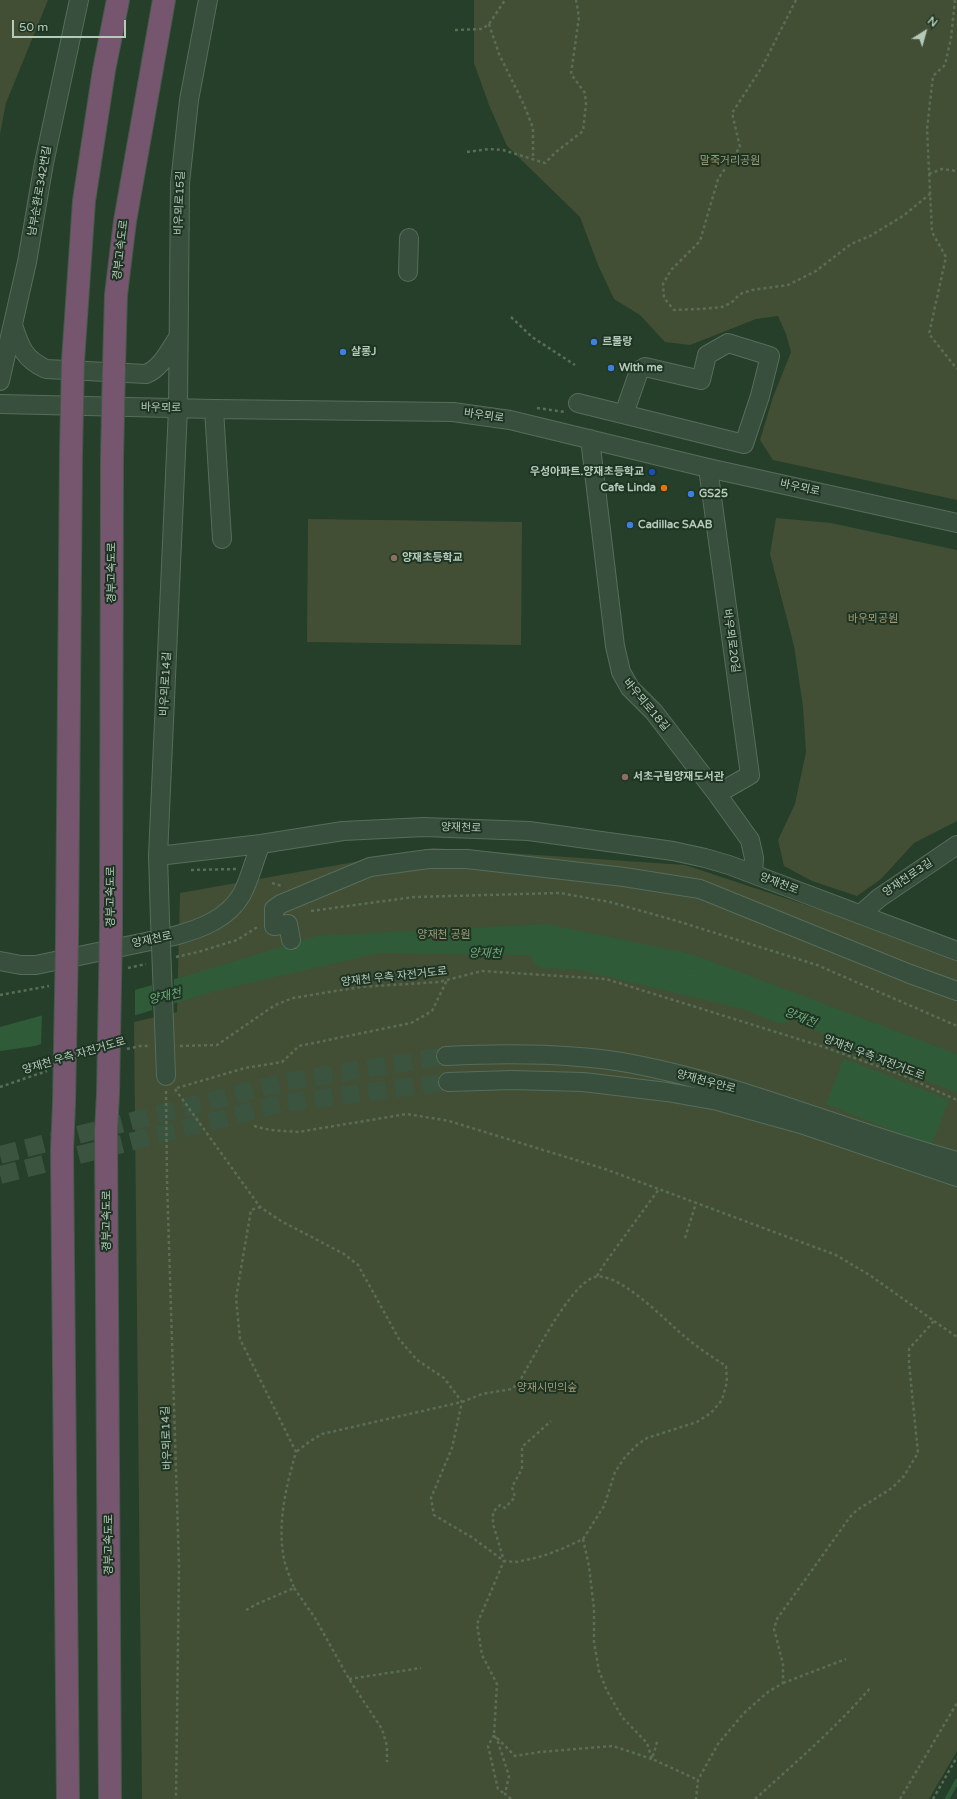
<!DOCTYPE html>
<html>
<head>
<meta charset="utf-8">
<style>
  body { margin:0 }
  #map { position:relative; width:957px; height:1799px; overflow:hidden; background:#253f2a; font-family:"Varela Round",sans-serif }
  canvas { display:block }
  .north { position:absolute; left:905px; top:12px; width:40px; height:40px; -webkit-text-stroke:3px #1e3423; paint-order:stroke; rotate:37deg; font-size:11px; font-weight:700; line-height:16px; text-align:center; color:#b6caba }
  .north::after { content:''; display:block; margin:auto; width:14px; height:18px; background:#b6caba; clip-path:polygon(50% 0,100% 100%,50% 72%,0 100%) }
  .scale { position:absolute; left:12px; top:20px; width:114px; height:18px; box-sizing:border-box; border:2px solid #b6caba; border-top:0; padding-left:5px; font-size:12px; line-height:14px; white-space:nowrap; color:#b6caba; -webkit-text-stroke:3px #1e3423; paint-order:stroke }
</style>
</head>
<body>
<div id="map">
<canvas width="957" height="1799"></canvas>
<div class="north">N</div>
<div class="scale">50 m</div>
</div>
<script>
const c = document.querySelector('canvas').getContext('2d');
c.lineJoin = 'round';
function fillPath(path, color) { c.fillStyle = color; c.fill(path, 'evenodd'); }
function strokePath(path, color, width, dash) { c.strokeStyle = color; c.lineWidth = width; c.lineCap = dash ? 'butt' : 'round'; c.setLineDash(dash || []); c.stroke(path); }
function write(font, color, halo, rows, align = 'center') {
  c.font = font + ' "Varela Round","Noto Sans KR",sans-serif'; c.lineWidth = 4; c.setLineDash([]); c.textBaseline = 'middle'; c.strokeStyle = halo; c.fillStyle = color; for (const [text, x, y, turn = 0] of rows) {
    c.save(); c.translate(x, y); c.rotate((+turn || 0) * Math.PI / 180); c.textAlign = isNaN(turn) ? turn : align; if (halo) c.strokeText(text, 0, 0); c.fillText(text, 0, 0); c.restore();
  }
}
const green = new Path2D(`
  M0 0H48L6 103 0 134Z
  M474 0H957V500L773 460 760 440 773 397 791 352 786 334 778 316 756 319 690 345 665 342 640 315 614 299 598 265 580 217 507 146 489 105 474 63Z
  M776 518 831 523 957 550V821L914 843 881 879 857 896 812 881 784 866 778 840 795 804 806 752 803 707 794 646 770 554Z
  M308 519 522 522 521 645 307 642Z
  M433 848 685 865 957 955V1751L929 1799H142L134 1022 177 1012 180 893Z`);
const water = new Path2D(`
  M547 924 692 954 957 1054V1093L868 1057 747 996 579 956 379 953 215 991 35 1046 0 1051V1027L189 975 317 936Z
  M844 1058 949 1100 931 1146 826 1104Z`);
const pier = new Path2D(`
  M174 977V1005L152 1012V983Z
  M135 988V1017L41 1046 42 1014Z`);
const stream = new Path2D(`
  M947 1799 957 1781`);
const river = new Path2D(`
  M545 955 579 956 747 996 781 1010`);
const minorTunnel = new Path2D(`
  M0 1155 284 1082 446 1056
  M0 1175 284 1103 448 1082`);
const path = new Path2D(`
  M796 0 762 67 732 113 740 147 718 179 700 241 671 270 663 284 664 298 674 310 700 309 722 307 731 303 740 294 752 290 788 285 816 271 851 244 870 236 903 216 930 194
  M955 0 951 38 945 65 933 76 927 129 932 232 946 257 929 334 957 369
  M489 24 499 54 524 105 533 128V159
  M455 30 482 29 489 24 505 0
  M467 152 489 149 503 150 545 163 556 152 583 131 586 104 585 93 571 74 579 17 576 0
  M929 174 942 169 957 171
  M511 317 532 337 575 365
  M537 408 565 412
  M191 870 236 869
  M272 883 282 886
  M311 911 414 897 560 893 610 902 677 921 817 965 957 1026
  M176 957 198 952 237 940 259 926
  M128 968 146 964
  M0 995 49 986
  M180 1046 217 1045 275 1005 293 998 360 987 439 982 482 971 606 979 827 1048 902 1075 957 1100
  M127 1049 140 1046H149
  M0 1087 47 1071
  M177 1088 245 1068 282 1062 299 1046 411 1023 432 1011 447 980
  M175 1089 260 1207 281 1221 344 1254 358 1265 399 1339 417 1360 444 1378 462 1402 452 1448 431 1498 434 1515 473 1538 504 1561 517 1562 543 1556 564 1548 583 1539 604 1506 615 1472 625 1457 637 1445 647 1438 697 1422 711 1413 722 1400 727 1382 726 1366C712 1357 697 1347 684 1336 667 1322 615 1267 592 1278 567 1290 534 1357 519 1382L512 1389 482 1394 462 1402 322 1434 309 1442 296 1452
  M166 1091 167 1181 179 1566 176 1799
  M254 1126 270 1130 298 1132 407 1114 449 1121 605 1169 836 1255 871 1276 934 1321 909 1349V1363L918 1453 904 1476 892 1488 857 1510 850 1517 777 1619 774 1629 783 1664V1683L768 1692 744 1713 718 1744 698 1780 696 1799
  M685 1238 696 1203
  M597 1276 605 1263 659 1189
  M934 1321 957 1337
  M583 1539 589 1566 594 1609V1642L599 1671 607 1691 622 1717 647 1743 652 1759 698 1780
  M294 1588 315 1618 349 1679 382 1729 387 1746V1762
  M246 1610 257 1604 294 1588C291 1579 286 1569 284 1559 277 1523 286 1487 296 1452L240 1339 236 1298 251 1210 260 1207
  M349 1679 421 1668
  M783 1683 846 1659
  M494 1735 488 1746 498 1789 505 1794
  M497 1738 515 1756 540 1752 613 1746 652 1759 658 1739
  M511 1799 505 1794 509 1776 498 1742 494 1735 497 1684 482 1655 477 1624 504 1561 493 1524V1512L500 1505 505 1508 515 1497 512 1487 522 1469V1447L551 1421
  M755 1799C795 1763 836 1728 871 1687
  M900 1799 957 1703
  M933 1799 957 1757`);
const minor = new Path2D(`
  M208 0 189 100 180 183 178 408 158 856 261 844 343 831 424 827 529 831 673 851 705 858 729 865 957 951
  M408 272 409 238
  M13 325C20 347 24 359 46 369L146 374C160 369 169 351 177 339
  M0 381 27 262 44 163 79 0
  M578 403 744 444 760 396 770 356 728 343 707 355 701 380 645 367 639 371 624 414
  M0 404 214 409 453 412 510 420 708 468 957 523
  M214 409 222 539
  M590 439 615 646 621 672 630 688 654 712 717 794 750 840 754 858 753 874
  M708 468 750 775 717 794
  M158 856 160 920
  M861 914 879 898 957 845
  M291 940 288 924 274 926V909L281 904 370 867 428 859H467L624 877 700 889 910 974 957 991
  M0 961 21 965H36L174 936C200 929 228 919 242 894 250 879 254 860 261 844
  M165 1049 166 1076
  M446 1056C506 1053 574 1053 633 1064 744 1085 848 1132 957 1161
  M448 1082 512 1080 583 1082 667 1092 718 1101 801 1124 957 1177`);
const highway = new Path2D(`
  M73 361 84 201 104 70 118 0
  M114 366 116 295 125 221 164 0
  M111 929 112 458
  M67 940 71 453
  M108 1094 106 1131 110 1799
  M64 1104 62 1150 68 1799`);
const minorBridge = new Path2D(`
  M160 920 165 1049`);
const highwayBridge = new Path2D(`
  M71 453 73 361
  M112 458 114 366
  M108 1094 111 929
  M64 1104 67 940`);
const markers = [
  [594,342,4,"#3f7fe0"],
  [343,352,4,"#3f7fe0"],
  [611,368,4,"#3f7fe0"],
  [652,472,4,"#1a4fb4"],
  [664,488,4,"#e8710a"],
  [691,494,4,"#3f7fe0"],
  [630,525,4,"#3f7fe0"],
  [394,558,4,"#8d6e63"],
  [625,777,4,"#8d6e63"]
];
const parkNames = [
  ["말죽거리공원",730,161],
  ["바우뫼공원",873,619],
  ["양재천 공원",444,935],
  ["양재시민의숲",547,1388]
];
const streetNames = [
  ["남부순환로342번길",40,191,-80],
  ["비우뫼로15길",180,203,-88],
  ["경부고속도로",121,250,-83],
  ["바우뫼로",161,408,1],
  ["바우뫼로",484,416,8],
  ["바우뫼로",800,488,12],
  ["경부고속도로",112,573,-90],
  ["바우뫼로20길",731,641,82],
  ["비우뫼로14길",166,684,-87],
  ["바우뫼로18길",646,705,50],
  ["양재천로",461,828,2],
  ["양재천로3길",908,878,-34],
  ["양재천로",779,884,21],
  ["경부고속도로",111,897,-90],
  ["양재천로",152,940,-12],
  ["양재천 우측 자전거도로",394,977,-6],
  ["양재천 우측 자전거도로",74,1056,-16],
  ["양재천 우측 자전거도로",874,1058,21],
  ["양재천우안로",706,1082,15],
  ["경부고속도로",107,1221,-90],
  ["바우뫼로14길",167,1438,-92],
  ["경부고속도로",109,1545,-90]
];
const poiNames = [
  ["르물랑",602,342],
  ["살롱J",351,352],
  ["With me",619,368],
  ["우성아파트.양재초등학교",644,472,"right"],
  ["Cafe Linda",656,488,"right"],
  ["GS25",699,494],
  ["Cadillac SAAB",638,525],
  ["양재초등학교",402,558],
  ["서초구립양재도서관",633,777]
];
const waterNames = [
  ["양재천",485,954,1],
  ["양재천",165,997,-13],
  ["양재천",800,1018,22]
];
fillPath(green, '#424f34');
fillPath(water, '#305b39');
fillPath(pier, '#253f2a');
strokePath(stream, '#305b39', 4.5);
strokePath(river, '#305b39', 27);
strokePath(minorTunnel, '#3b5440', 18, [18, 9]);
strokePath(minor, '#576d5c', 20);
strokePath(highway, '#445a49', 24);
strokePath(path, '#5b6d56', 2.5, [3, 3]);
strokePath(minor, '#394f3e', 18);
strokePath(highway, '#75566e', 22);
strokePath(minorBridge, '#576d5c', 20, []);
strokePath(highwayBridge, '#445a49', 24, []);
strokePath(minorBridge, '#394f3e', 18);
strokePath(highwayBridge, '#75566e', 22);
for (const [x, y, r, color] of markers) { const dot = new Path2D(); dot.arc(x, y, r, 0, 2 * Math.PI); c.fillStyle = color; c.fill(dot); strokePath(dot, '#1e3423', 1.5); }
write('11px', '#a09974', '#1e3423', parkNames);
write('11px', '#b6caba', '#1e3423', streetNames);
write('bold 11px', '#b6caba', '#1e3423', poiNames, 'left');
write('italic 12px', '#6fa87a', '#1e3423', waterNames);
</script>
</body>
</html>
